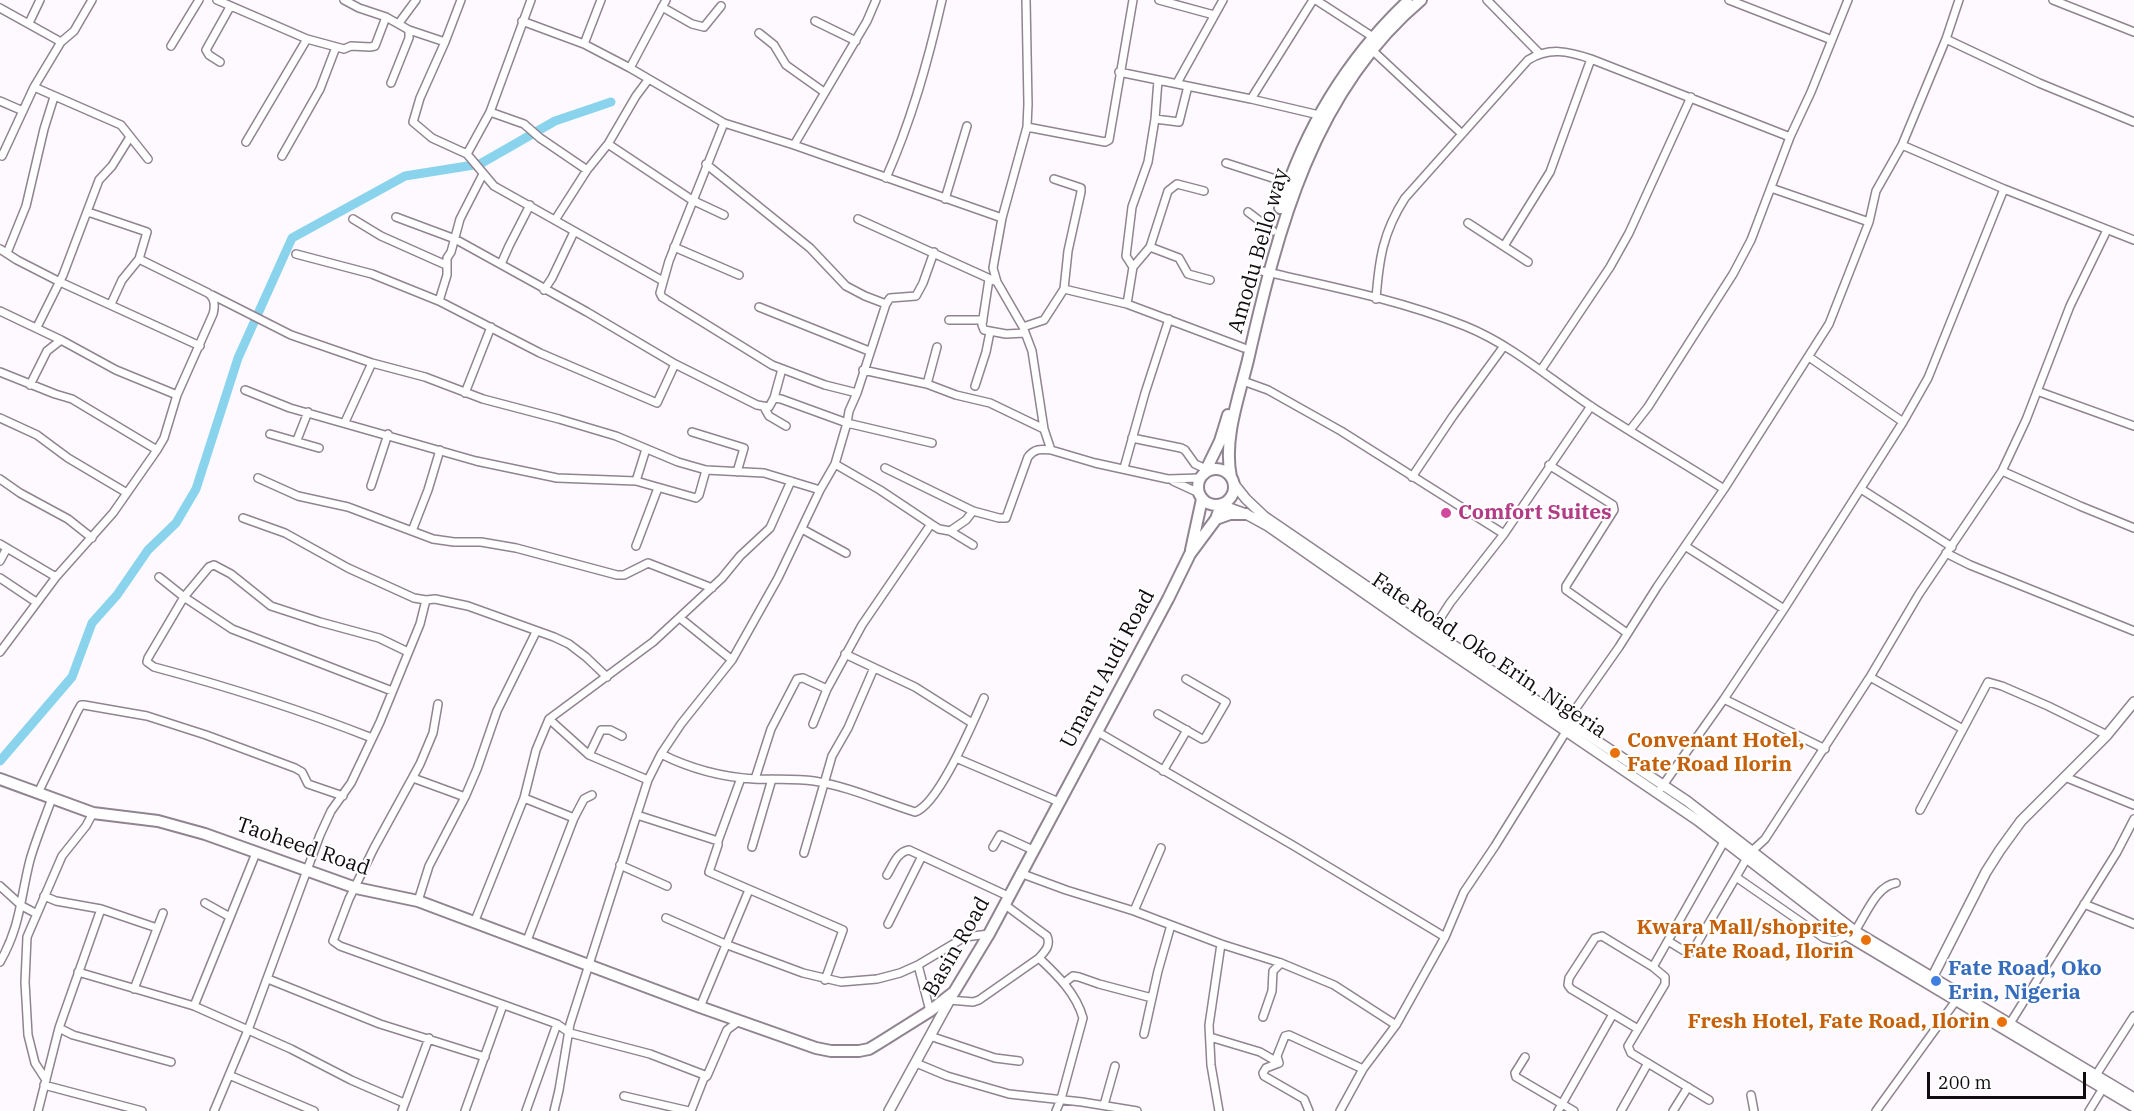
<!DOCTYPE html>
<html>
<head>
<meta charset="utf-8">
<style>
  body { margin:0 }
  #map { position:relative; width:2134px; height:1111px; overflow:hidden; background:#fef9ff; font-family:"IBM Plex Serif",serif }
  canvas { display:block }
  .scale { position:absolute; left:1927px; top:1072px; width:159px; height:27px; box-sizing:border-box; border:3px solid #0f0b0f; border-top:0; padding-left:8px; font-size:18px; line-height:21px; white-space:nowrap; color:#0f0b0f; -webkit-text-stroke:4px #fff; paint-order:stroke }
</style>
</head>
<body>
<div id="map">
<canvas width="2134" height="1111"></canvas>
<div class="scale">200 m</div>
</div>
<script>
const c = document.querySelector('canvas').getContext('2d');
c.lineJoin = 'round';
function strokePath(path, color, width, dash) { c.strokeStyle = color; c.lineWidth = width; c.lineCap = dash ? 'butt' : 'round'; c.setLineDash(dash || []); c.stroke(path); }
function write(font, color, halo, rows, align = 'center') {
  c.font = font + ' "IBM Plex Serif",serif'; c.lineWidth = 4.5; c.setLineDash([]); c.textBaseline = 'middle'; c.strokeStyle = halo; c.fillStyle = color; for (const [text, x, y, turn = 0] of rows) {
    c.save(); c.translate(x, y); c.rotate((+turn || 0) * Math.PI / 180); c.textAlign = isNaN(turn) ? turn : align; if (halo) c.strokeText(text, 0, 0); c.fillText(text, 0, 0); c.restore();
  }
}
const river = new Path2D(`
  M0 761 72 677 92 623 117 595 148 550 176 523 196 489 238 358 292 238 405 176 480 164 555 121 611 102`);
const street = new Path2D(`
  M217 0 307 39 344 49 351 46 370 47 375 46 386 17
  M344 0 359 8 386 17 409 30 445 42
  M461 0 445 42 420 98 413 122 432 138 467 154 494 186 663 281
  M1026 0 1028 104 1027 127 1002 218 993 268 997 282 1023 327 1032 351 1044 429 1051 450 1095 463 1168 479 1200 478
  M1159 0 1214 15
  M1316 0 1373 37
  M1487 0 1539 53
  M1729 0 1832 40
  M2053 0 2134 32
  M662 7 692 24 704 27 721 6
  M0 8 61 42
  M522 21 584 44 630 68 724 123 794 145 1002 218
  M815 21 856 41
  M29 23 40 0
  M399 23 416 0
  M759 33 774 45 786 65 824 92
  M1946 39 2039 83 2134 122
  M584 44 601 0
  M171 46 199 0
  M1372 50 1462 134
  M220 62 209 55 206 50 230 7
  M630 68 666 0
  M1119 72 1251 99 1319 115
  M391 83 409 38V30
  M1177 83 1223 0
  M34 87 121 125 148 159
  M1251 99 1313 0
  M0 101 23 111
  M490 112 524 124 540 138 587 170
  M1155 119 1179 122 1188 86
  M724 123 669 261 660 293 662 297 772 365 825 385 857 393
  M1027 127 1105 142 1109 140 1133 0
  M246 142 307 39
  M608 144 692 200 724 215
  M794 145 867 21 876 0
  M1902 145 2004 189 2134 240
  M467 154 490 112 531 0
  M0 155 2 156 34 87 61 42 74 31 92 0
  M282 156 320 89 336 47
  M1226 163 1288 183
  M706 164 810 248 846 286 865 296 886 304
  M886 178C912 119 928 62 942 0
  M1771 188 1869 222
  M945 199 967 126
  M88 212 147 232 139 259 122 280 111 304
  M1248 212 1273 231
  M396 217 455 239 587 312 675 364 757 405 769 407 774 398 781 399 847 423 932 443
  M353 219 381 236 446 265
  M858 219 997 282
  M555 220 587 170 608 144 636 96 648 80
  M1468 223 1528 262
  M1504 246 1550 172 1591 59
  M674 247 739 275
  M1150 247 1179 258 1188 274 1210 280
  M0 249 17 260 60 282 200 346
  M7 253 26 206 44 129 54 97
  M296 254 372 274 439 301 540 353 657 403 675 364
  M501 264 509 246 530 205
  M1133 267 1126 256 1132 207 1148 162 1155 119 1158 80
  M1262 271C1329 286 1400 300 1465 326 1512 345 1550 379 1592 407 1635 435 1680 461 1724 489
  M989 279 982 325 984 330 1006 334 1025 333
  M1064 289 1127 304 1244 348
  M544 290 552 278 574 232
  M212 295 291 335 372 363 425 377 483 399 559 419 616 436 678 462 706 470 764 473 820 490
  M1376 299C1379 259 1383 232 1405 198L1528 60C1549 47 1568 51 1591 59L1790 137
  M439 301 447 275V258L451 252 460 219 483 174
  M1127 304 1133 267 1150 247 1168 191 1177 184 1204 191
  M759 307 869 351
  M0 311 61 340 116 370 177 395
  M949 320H983
  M37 327 63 275 99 180 112 166 130 137
  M1023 327 1044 320 1064 289 1068 251 1081 192V188L1054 179
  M1809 357 1903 422
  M863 370 927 384 956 395 990 403 1044 429
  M1541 370 1610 267 1629 233 1691 97
  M0 372 55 394 72 399 157 450
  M1243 381 1268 390 1341 431 1504 534
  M927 384 937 347
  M30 385 47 351 61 340
  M975 386 986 352 990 332
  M245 390 290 408 476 461 557 478 636 481 696 498 699 495 706 470
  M2037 391 2134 426
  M465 393 491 327
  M774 398 782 369
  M764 407 769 416 786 426
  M0 418 37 435 68 458 127 493
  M345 422 372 363
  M1630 430 1648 407 1733 274 1751 240 1790 137 1811 92 1848 0
  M692 432 744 448 737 472
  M270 434 319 448
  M1132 438 1181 448 1185 450 1195 464 1206 469
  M297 440 308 412
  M835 464 880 490 931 524
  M1549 465 1613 505 1614 510 1566 586V590L1627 633
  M885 468 973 511
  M1124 468 1145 393 1169 319
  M2002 471 2080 506 2134 528
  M1412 477 1453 416 1504 346
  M258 478 298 496 348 507 433 539 454 542H481L516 548 617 575H624L648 563 712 588
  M0 479 20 493 68 519 92 538
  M636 481 646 449
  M1173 481 1199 493
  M371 486 388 434
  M1861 489 1952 547
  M243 518 285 533 348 568 414 598 426 600 435 599 468 606 554 637 569 644 586 657 607 677
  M802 529 846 553
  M412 531 428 490 440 450
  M950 531 973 545
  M0 544 56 577
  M636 546 658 488
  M1685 546 1784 609
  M1946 553 1970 565 2134 631
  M0 561 7 548
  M159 577 184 597 232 629 392 691
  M0 578 36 602
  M680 618 732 660
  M1432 631 1450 603 1504 534 1591 406
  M0 652 56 577 113 513 157 450 164 438 177 395 213 314C215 307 215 298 208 293L139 259
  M845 654 915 687 972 723
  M1870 677 1963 729
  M1724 699 1825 749
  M438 704 433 733 420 764 374 848 349 899 333 941 340 946 557 1024 570 1033 650 1054 707 1076
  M1158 714 1202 739 1205 738 1226 702 1186 679
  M549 719 589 755 648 780
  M1567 721 1619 647 1657 587 1724 489 1829 324 1869 222 1876 191 1902 145 1946 39 1959 0
  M813 724 827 689 862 625 931 524 939 529 950 531 966 520 973 511 999 518H1006L1028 457C1035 448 1041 449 1051 450
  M1096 731 1294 846 1445 937
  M372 738C301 710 229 687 154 667L147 662 148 658 184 597 209 567 214 565 231 574 271 606 320 622 379 638 408 652
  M661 754C691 769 721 777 754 779 774 780 794 778 814 781 847 786 883 802 915 812 939 804 973 722 984 698
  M589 755 601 730H610L622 736
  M956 758 1059 802
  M1163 771 1187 730
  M2065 777 2134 805
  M413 778 465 797
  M741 778 718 841V845L709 872 843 930 825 980
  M755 779 771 729 797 679 803 678 827 689
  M1661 788 1724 699 1784 609 1903 422 1928 378 2004 189
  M38 793 77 712 81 705H84L147 716 206 735 295 768 302 772 308 784 343 796
  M524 798 574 818
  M1920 810 1988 682 2002 686 2048 706 2107 735
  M637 815 718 841
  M752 847 772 779
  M993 847 1000 835 1033 850
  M1752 851 1765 839 1870 677 1919 594 2002 471 2026 420 2070 306 2107 230
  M804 853 832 756 848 728 874 668
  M1747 858 1736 877 1824 938C1833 941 1838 942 1846 935
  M620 865 667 886
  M1020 873 1066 890 1134 911 1221 944 1281 963 1334 985 1396 1025
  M887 875C893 865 897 852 909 850L1008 896
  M0 886 22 906 37 914
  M44 896 56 901 101 909 157 928
  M418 901 429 866 465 797 477 769 497 711 536 632
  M205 903 230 917
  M2084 904 2134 924
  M1134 911 1161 848
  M666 918 725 944 803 973 841 982 877 979 900 973 918 965 965 937 989 934
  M474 923 524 798 536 750 549 719 653 642 722 578 740 556 770 528 791 481
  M888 924 922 856
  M1855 931C1866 915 1876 886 1896 883
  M1668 941 1686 952H1692L1736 877
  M526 943 574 818 584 799 592 795
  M1039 958C1057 975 1076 993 1083 1018L1061 1099 1056 1111
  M0 962C21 925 20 899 30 860 36 839 45 818 52 798
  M918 965 930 1011
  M78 972 194 1006 291 1049 351 1080 404 1103
  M268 979 380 1024 485 1057
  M1064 983 1073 976 1079 977 1099 984 1152 998
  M134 989 163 913
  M949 1000 973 1002 979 1000 1039 958C1045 951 1051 946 1047 936L1004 904
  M194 1006 256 853
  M700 1007 749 890
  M1613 1014 1571 989 1568 985 1569 978 1595 938 1602 936 1653 967
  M1263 1017 1272 991 1273 971 1281 963
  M2009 1025 2117 852 2134 819
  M59 1028 73 1035 171 1062
  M1144 1034 1158 971 1171 925
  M930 1036 995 1058 1019 1061
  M1210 1037 1260 1052 1279 1063
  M1525 1057 1515 1073 1516 1077 1574 1111
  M916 1063 947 1076 1009 1094 1082 1102 1137 1111
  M1279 1063 1277 1056 1285 1036 1289 1035 1363 1069
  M1279 1063 1266 1068 1263 1073 1264 1076 1304 1099 1309 1111
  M229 1075 314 1111
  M2096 1075 2134 1016
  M46 1080 35 1063 28 1035 25 982 27 937 62 856 86 826 93 813
  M44 1085 142 1111
  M1751 1095 1754 1111
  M624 1096 689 1111
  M1709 1100 1631 1053 1628 1046 1665 984V977L1653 967 1725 840
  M1104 1105 1115 1066
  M38 1111 59 1028 101 909
  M214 1111 248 1030 320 835 331 811 351 783 380 722 420 624 426 600
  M402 1111 429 1038
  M465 1111 503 1005
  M526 1111 557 1024
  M554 1111 559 1090 570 1024 648 780 661 754 681 724 732 660 778 578 820 490 835 464 847 423 849 411 857 393 886 304 890 298 916 296 923 283 934 252
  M691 1111 704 1078 707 1076 727 1030 739 1021
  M1219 1111 1211 1065 1209 1025 1221 944
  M1340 1111 1363 1069 1396 1025 1445 937 1464 892 1495 846 1567 730
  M1558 1111 1613 1014 1638 1029
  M1621 1111 1648 1063
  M1673 1111 1688 1087
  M1876 1111 1955 1002
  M2089 1111 2105 1085`);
const secondary = new Path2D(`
  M1234 484 1246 499 1265 517 1432 631 1687 801 1855 931 2134 1098
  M1221 505 1246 514 1268 526 1417 630 1697 820 1846 935 2134 1107
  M1932 978 1986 872 2000 850 2021 821 2107 735 2134 702
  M889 1111 953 994`);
const primary = new Path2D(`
  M1280 208C1305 129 1347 59 1407 2
  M1198 487a18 18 0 1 1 36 0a18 18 0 1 1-36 0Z
  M1204 474 1220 441 1228 415
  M1231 477C1223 439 1239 397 1248 360 1278 228 1313 91 1421 0
  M1216 519 1230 514H1246
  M1191 550 1202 499
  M0 779 93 813 158 821 205 834 356 888 418 901 700 1007 816 1048 831 1051H859L869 1049 879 1043 930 1011 954 992 989 934 1168 599 1190 554 1216 519 1221 505`);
const markers = [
  [1446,513,6,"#d1479c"],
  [1615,753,6,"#e8710a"],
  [1866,940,6,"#e8710a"],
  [1936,981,6,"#3f7fe0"],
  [2002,1022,6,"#e8710a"]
];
const streetNames = [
  ["Amodu Bello way",1259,251,-74],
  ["Fate Road, Oko Erin, Nigeria",1489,656,34],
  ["Umaru Audi Road",1108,669,-62],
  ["Taoheed Road",303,847,19],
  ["Basin Road",957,947,-60]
];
const hotelNames = [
  ["Comfort Suites",1458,513]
];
const foodNames = [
  ["Convenant Hotel,",1627,741,"left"],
  ["Fate Road Ilorin",1627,765,"left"],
  ["Kwara Mall/shoprite,",1854,928],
  ["Fate Road, Ilorin",1854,952],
  ["Fresh Hotel, Fate Road, Ilorin",1990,1022]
];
const shopNames = [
  ["Fate Road, Oko",1948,969],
  ["Erin, Nigeria",1948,993]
];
strokePath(river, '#89d4ec', 9);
strokePath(street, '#8f8490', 10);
strokePath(secondary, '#8f8490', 12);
strokePath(primary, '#8f8490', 14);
strokePath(street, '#fff', 7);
strokePath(secondary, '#fff', 9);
strokePath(primary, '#fff', 10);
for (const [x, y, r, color] of markers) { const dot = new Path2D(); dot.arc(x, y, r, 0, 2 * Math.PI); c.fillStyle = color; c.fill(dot); strokePath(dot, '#fff', 2); }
write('21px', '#0f0b0f', '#fff', streetNames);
write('bold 21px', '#b23c85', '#fff', hotelNames, 'left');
write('bold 21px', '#c56008', '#fff', foodNames, 'right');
write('bold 21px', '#366cbe', '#fff', shopNames, 'left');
</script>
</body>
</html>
